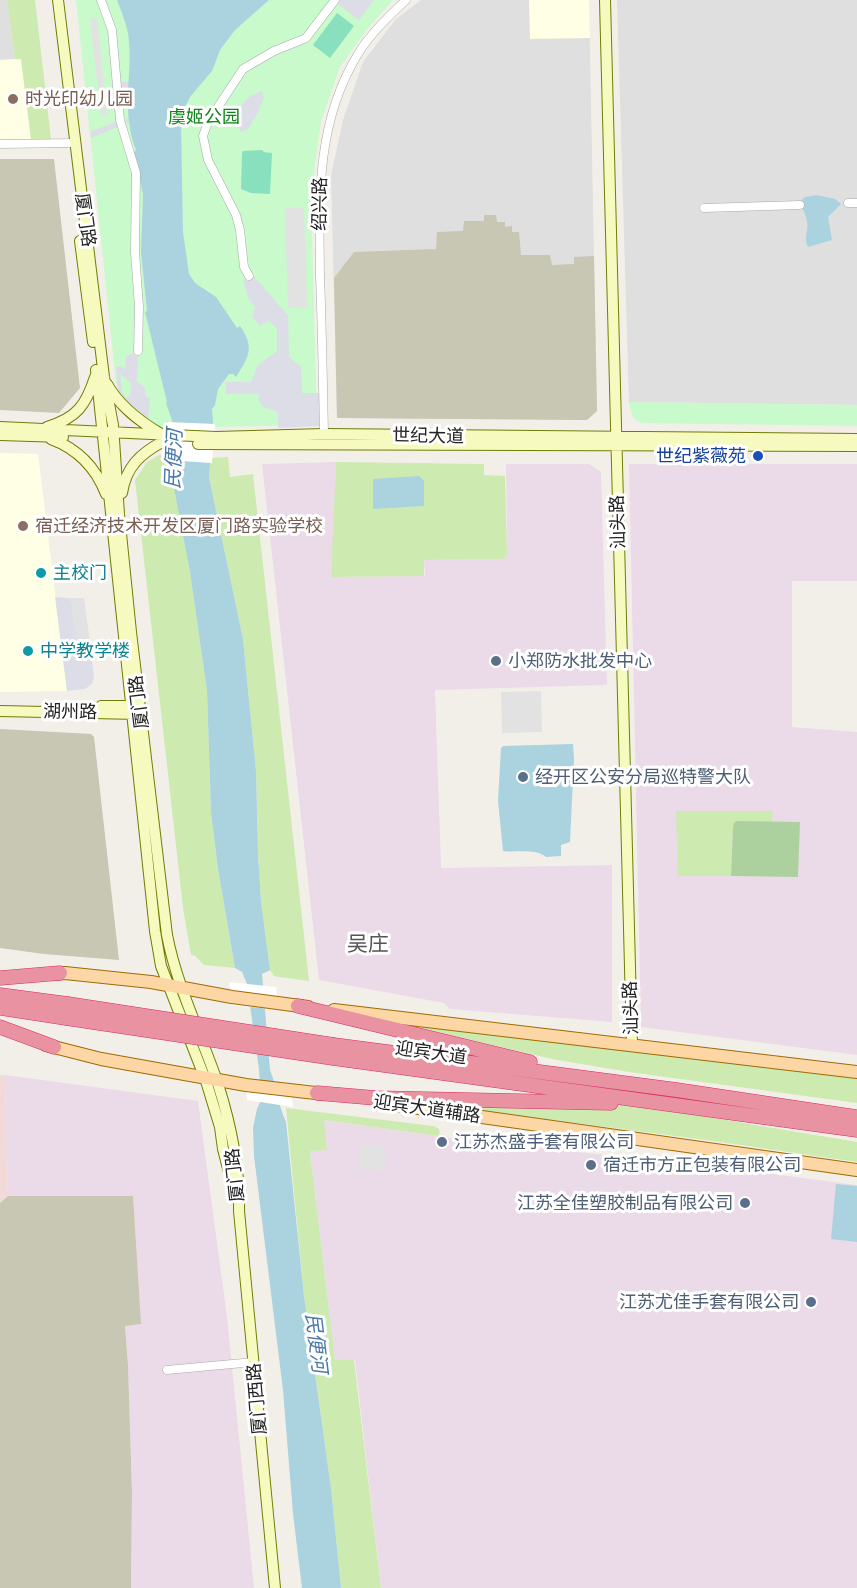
<!DOCTYPE html>
<html>
<head>
<meta charset="utf-8">
<style>
  body { margin:0 }
  canvas { display:block; background:#f2efe9 }
</style>
</head>
<body>
<canvas width="857" height="1588"></canvas>
<script>
const c = document.querySelector('canvas').getContext('2d');
c.lineJoin = 'round';
function fillPath(path, color) { c.fillStyle = color; c.fill(path, 'evenodd'); }
function strokePath(path, color, width, dash) { c.strokeStyle = color; c.lineWidth = width; c.lineCap = dash ? 'butt' : 'round'; c.setLineDash(dash || []); c.stroke(path); }
function write(font, color, halo, rows, align = 'center') {
  c.font = font + ' "Asap Condensed","Noto Sans SC",sans-serif'; c.lineWidth = 6; c.setLineDash([]); c.textBaseline = 'middle'; c.strokeStyle = halo; c.fillStyle = color; for (const [text, x, y, turn = 0] of rows) {
    c.save(); c.translate(x, y); c.rotate((+turn || 0) * Math.PI / 180); c.textAlign = isNaN(turn) ? turn : align; if (halo) c.strokeText(text, 0, 0); c.fillText(text, 0, 0); c.restore();
  }
}
const residential = new Path2D(`
  M0 0H7L15 59 0 60Z
  M421 0H589L597 411 587 420 337 418 331 175 343 120 363 62 396 19Z
  M617 0H857V405L629 402Z`);
const commercial = new Path2D(`
  M0 1075H5L8 1196 0 1203Z`);
const industrial = new Path2D(`
  M336 462 332 577 425 576 424 560 503 559 507 556 506 464H589L601 472 607 685 435 690 441 868 612 865V1022L450 1009 444 1003 319 980 262 464Z
  M629 464H857V581H792V727L857 732V1055L641 1027Z
  M5 1075 198 1101 227 1317 254 1588H131L132 1493 128 1365 125 1325 140 1324 133 1196H8Z
  M323 1120 502 1145 671 1161 857 1185V1588H381L355 1360H335L310 1151 327 1150Z`);
const education = new Path2D(`
  M529 0H589L590 38 530 39Z
  M21 59 31 139H0V60Z
  M0 453 38 454 67 691 0 692Z`);
const construction = new Path2D(`
  M0 159H54L80 388 59 413 0 410Z
  M484 215H496L497 222H505V227L512 226V232H519L521 255H550L552 265 574 264V257L594 256 597 411 587 420 337 418 334 278 354 252 436 249 437 232 463 231 464 221H484Z
  M0 729 91 734 94 737 119 960 44 954 0 948Z
  M8 1196H133L141 1324 125 1326 128 1365 132 1493 131 1588H0V1203Z`);
const grass = new Path2D(`
  M7 0H35L51 139H31L21 59H15Z
  M159 455 168 456 171 465 190 572 207 691 211 813 218 869 235 968 204 965 195 956 191 955 183 908 135 480 147 462Z
  M228 457 230 477 253 474 309 981 279 977 274 976 270 970 261 901 258 854 256 771 243 639 209 477V458Z
  M336 462 484 464V475L505 476 507 556 503 559 424 560V576L331 577Z
  M676 811H773L772 822 737 821 733 828 731 876H678Z
  M371 1016 857 1075V1103L629 1072 552 1059Z
  M454 1102 625 1105 654 1108 857 1142V1162L706 1140 453 1107Z
  M286 1108 433 1126 438 1128 440 1132 438 1136 324 1120 327 1150 310 1151 335 1360H354L381 1588H341L331 1488 304 1296Z`);
const forest = new Path2D(`
  M737 821 800 822 798 877 731 876 733 828 734 823Z`);
const park = new Path2D(`
  M76 0H393L368 28 340 67 321 121 311 195 317 425 158 428 129 407 117 392Z
  M629 402 857 405V426L643 423C631 419 631 414 629 402Z`);
const pitch = new Path2D(`
  M337 13 354 26 330 58 313 45Z
  M262 150 264 152 272 153 270 194 251 193 241 189 242 153 243 151Z`);
const parking = new Path2D(`
  M97 18 107 115H101L90 19Z
  M285 208H304L307 307 288 308Z
  M71 598H84L91 650 78 651Z
  M541 691 542 732 502 733 501 692Z
  M360 1145 386 1146 384 1171 358 1169Z`);
const plaza = new Path2D(`
  M335 0H374L359 20 334 1Z
  M129 72H136L138 103 135 104 136 119 91 138 90 132 120 120 121 122 132 117 131 87 116 88V83L130 81Z
  M262 91 264 98 257 114 248 129 241 132 238 124 240 107 250 96Z
  M252 274 288 316 289 357 301 367 302 393H323L324 422 320 426 278 428V412L264 407 259 401 258 394H226V382H251L258 365 277 351V329L269 320 260 326 252 317 255 307 249 300 243 280Z
  M138 351 137 382 145 388V395L150 399 148 419 130 406 118 391 116 367 120 366 125 369 126 356ZM120 374 131 383 130 395 126 398 122 392Z
  M55 597 71 598 78 651 91 650 94 678 92 684 85 689 67 691Z`);
const water = new Path2D(`
  M117 0H269L235 30 220 50 212 71 190 97 183 111 181 123 183 232 189 274 195 283 216 297 237 328 240 326C255 348 249 356 236 377L233 374H229L218 389 215 405 212 409 213 422 209 477 243 639 256 771 258 854 261 901 270 970 262 974 270 1070C277 1087 278 1105 286 1122L304 1296 331 1488 341 1588H302L293 1514 283 1390 254 1156 253 1128 257 1109 261 1100 259 1069 247 984 242 972 235 968 218 869 211 813 207 691 190 572 168 456 172 420 166 403 167 402 145 312 147 311 141 252 143 194 134 152 136 150C121 110 132 80 129 41 128 27 122 13 117 0Z
  M817 195 835 199 841 204 828 217 832 240 808 247C803 238 809 231 807 221 806 213 801 209 801 201L805 197Z
  M419 476 424 481V506L373 509V479Z
  M573 744 574 759 570 842 561 845V856L546 857C535 848 517 853 503 851L498 801 501 748 503 746Z
  M836 1184 857 1186V1242L831 1239Z`);
const pier = new Path2D(`
  M168 422 215 424 212 463 166 460Z
  M229 982 276 987 279 1010 232 1005Z
  M245 1078 290 1084 293 1107 247 1100Z`);
const street = new Path2D(`
  M101 0 112 30 120 120 136 173 135 252 139 307 138 351
  M0 144 75 143
  M848 203H857
  M704 208 800 205
  M249 276 244 267 240 230 236 215 208 160 203 136 208 122 243 69 274 51 306 38 335 0
  M324 434C323 381 322 328 320 275 319 198 316 122 358 54 370 34 389 16 406 0
  M167 1370 254 1362`);
const secondary = new Path2D(`
  M58 0 104 377 113 425 119 514 131 632 167 935C177 987 201 1034 218 1084 231 1125 240 1168 239 1211L275 1588
  M605 0 632 1044
  M80 241 93 342
  M96 370 155 931 161 966 206 1081 220 1127 223 1149 235 1196
  M107 384C119 406 139 421 161 434
  M0 427 216 437 324 434 857 439
  M47 427C77 418 86 405 95 377
  M0 435 63 437
  M51 439C78 449 96 468 106 494
  M198 444 857 446
  M122 493C126 467 140 454 162 442
  M101 706H137
  M0 711 138 714`);
const primary = new Path2D(`
  M52 974 65 973 151 982 232 997 308 1007
  M334 1010 857 1072
  M46 1045 101 1059 246 1085 324 1094
  M383 1103 857 1170`);
const highway = new Path2D(`
  M0 978 60 973
  M0 995 68 1004
  M298 1006 530 1062
  M0 1008 66 1018
  M0 1027 54 1047
  M334 1045 677 1090 857 1117
  M333 1058 857 1130
  M317 1093 376 1098 611 1103`);
const highwayBridge = new Path2D(`
  M68 1004 334 1045
  M66 1018 333 1058`);
const markers = [
  [13,99,6,"#8d6e63"],
  [758,456,6,"#1a4fb4"],
  [23,526,6,"#8d6e63"],
  [41,573,6,"#0f9aa8"],
  [28,651,6,"#0f9aa8"],
  [496,661,6,"#5c6f8a"],
  [523,777,6,"#5c6f8a"],
  [442,1142,6,"#5c6f8a"],
  [591,1165,6,"#5c6f8a"],
  [745,1203,6,"#5c6f8a"],
  [811,1302,6,"#5c6f8a"]
];
const educationNames = [
  ["时光印幼儿园",25,99],
  ["宿迁经济技术开发区厦门路实验学校",35,526]
];
const parkNames = [
  ["虞姬公园",204,117]
];
const streetNames = [
  ["绍兴路",320,204,-89],
  ["厦门路",85,220,82],
  ["世纪大道",428,436,1],
  ["汕头路",618,522,-92],
  ["厦门路",139,702,-97],
  ["湖州路",70,712,1],
  ["汕头路",631,1008,-92],
  ["迎宾大道",431,1053,8],
  ["迎宾大道辅路",427,1109,8],
  ["厦门路",235,1175,-96],
  ["厦门西路",257,1399,-95]
];
const transitNames = [
  ["世纪紫薇苑",746,456]
];
const cultureNames = [
  ["主校门",53,573],
  ["中学教学楼",40,651]
];
const serviceNames = [
  ["小郑防水批发中心",508,661],
  ["经开区公安分局巡特警大队",535,777],
  ["江苏杰盛手套有限公司",454,1142],
  ["宿迁市方正包装有限公司",603,1165],
  ["江苏全佳塑胶制品有限公司",733,1203,"right"],
  ["江苏尤佳手套有限公司",799,1302,"right"]
];
const waterNames = [
  ["民便河",174,459,-88],
  ["民便河",316,1343,83]
];
const quarterNames = [
  ["吴庄",368,944]
];
fillPath(residential, '#e0dfdf');
fillPath(commercial, '#f2dad9');
fillPath(industrial, '#ebdbe8');
fillPath(education, '#ffffe5');
fillPath(construction, '#c7c7b4');
fillPath(grass, '#cdebb0');
fillPath(forest, '#add19e');
fillPath(park, '#c8facc');
fillPath(pitch, '#88e0be');
fillPath(parking, '#e2e2e2');
fillPath(plaza, '#dddde8');
fillPath(water, '#aad3df');
fillPath(pier, '#fff');
strokePath(street, '#a9a9a9', 9);
strokePath(secondary, '#707d05', 12);
strokePath(primary, '#a06b00', 14);
strokePath(highway, '#dc2a67', 15);
strokePath(street, '#fff', 8);
strokePath(secondary, '#f7fabf', 10);
strokePath(primary, '#fcd6a4', 12);
strokePath(highway, '#e892a2', 14);
strokePath(highwayBridge, '#dc2a67', 15, []);
strokePath(highwayBridge, '#e892a2', 14);
for (const [x, y, r, color] of markers) { const dot = new Path2D(); dot.arc(x, y, r, 0, 2 * Math.PI); c.fillStyle = color; c.fill(dot); strokePath(dot, '#fff', 2); }
write('18px', '#785e54', '#fff', educationNames, 'left');
write('18px', '#0c8416', '#fff', parkNames);
write('18px', '#222', '#fff', streetNames);
write('18px', '#164399', '#fff', transitNames, 'right');
write('18px', '#0d838f', '#fff', cultureNames, 'left');
write('18px', '#4e5e75', '#fff', serviceNames, 'left');
write('italic 20px', '#4a7aab', '#fff', waterNames);
write('21px', '#555', '#fff', quarterNames);
</script>
</body>
</html>
